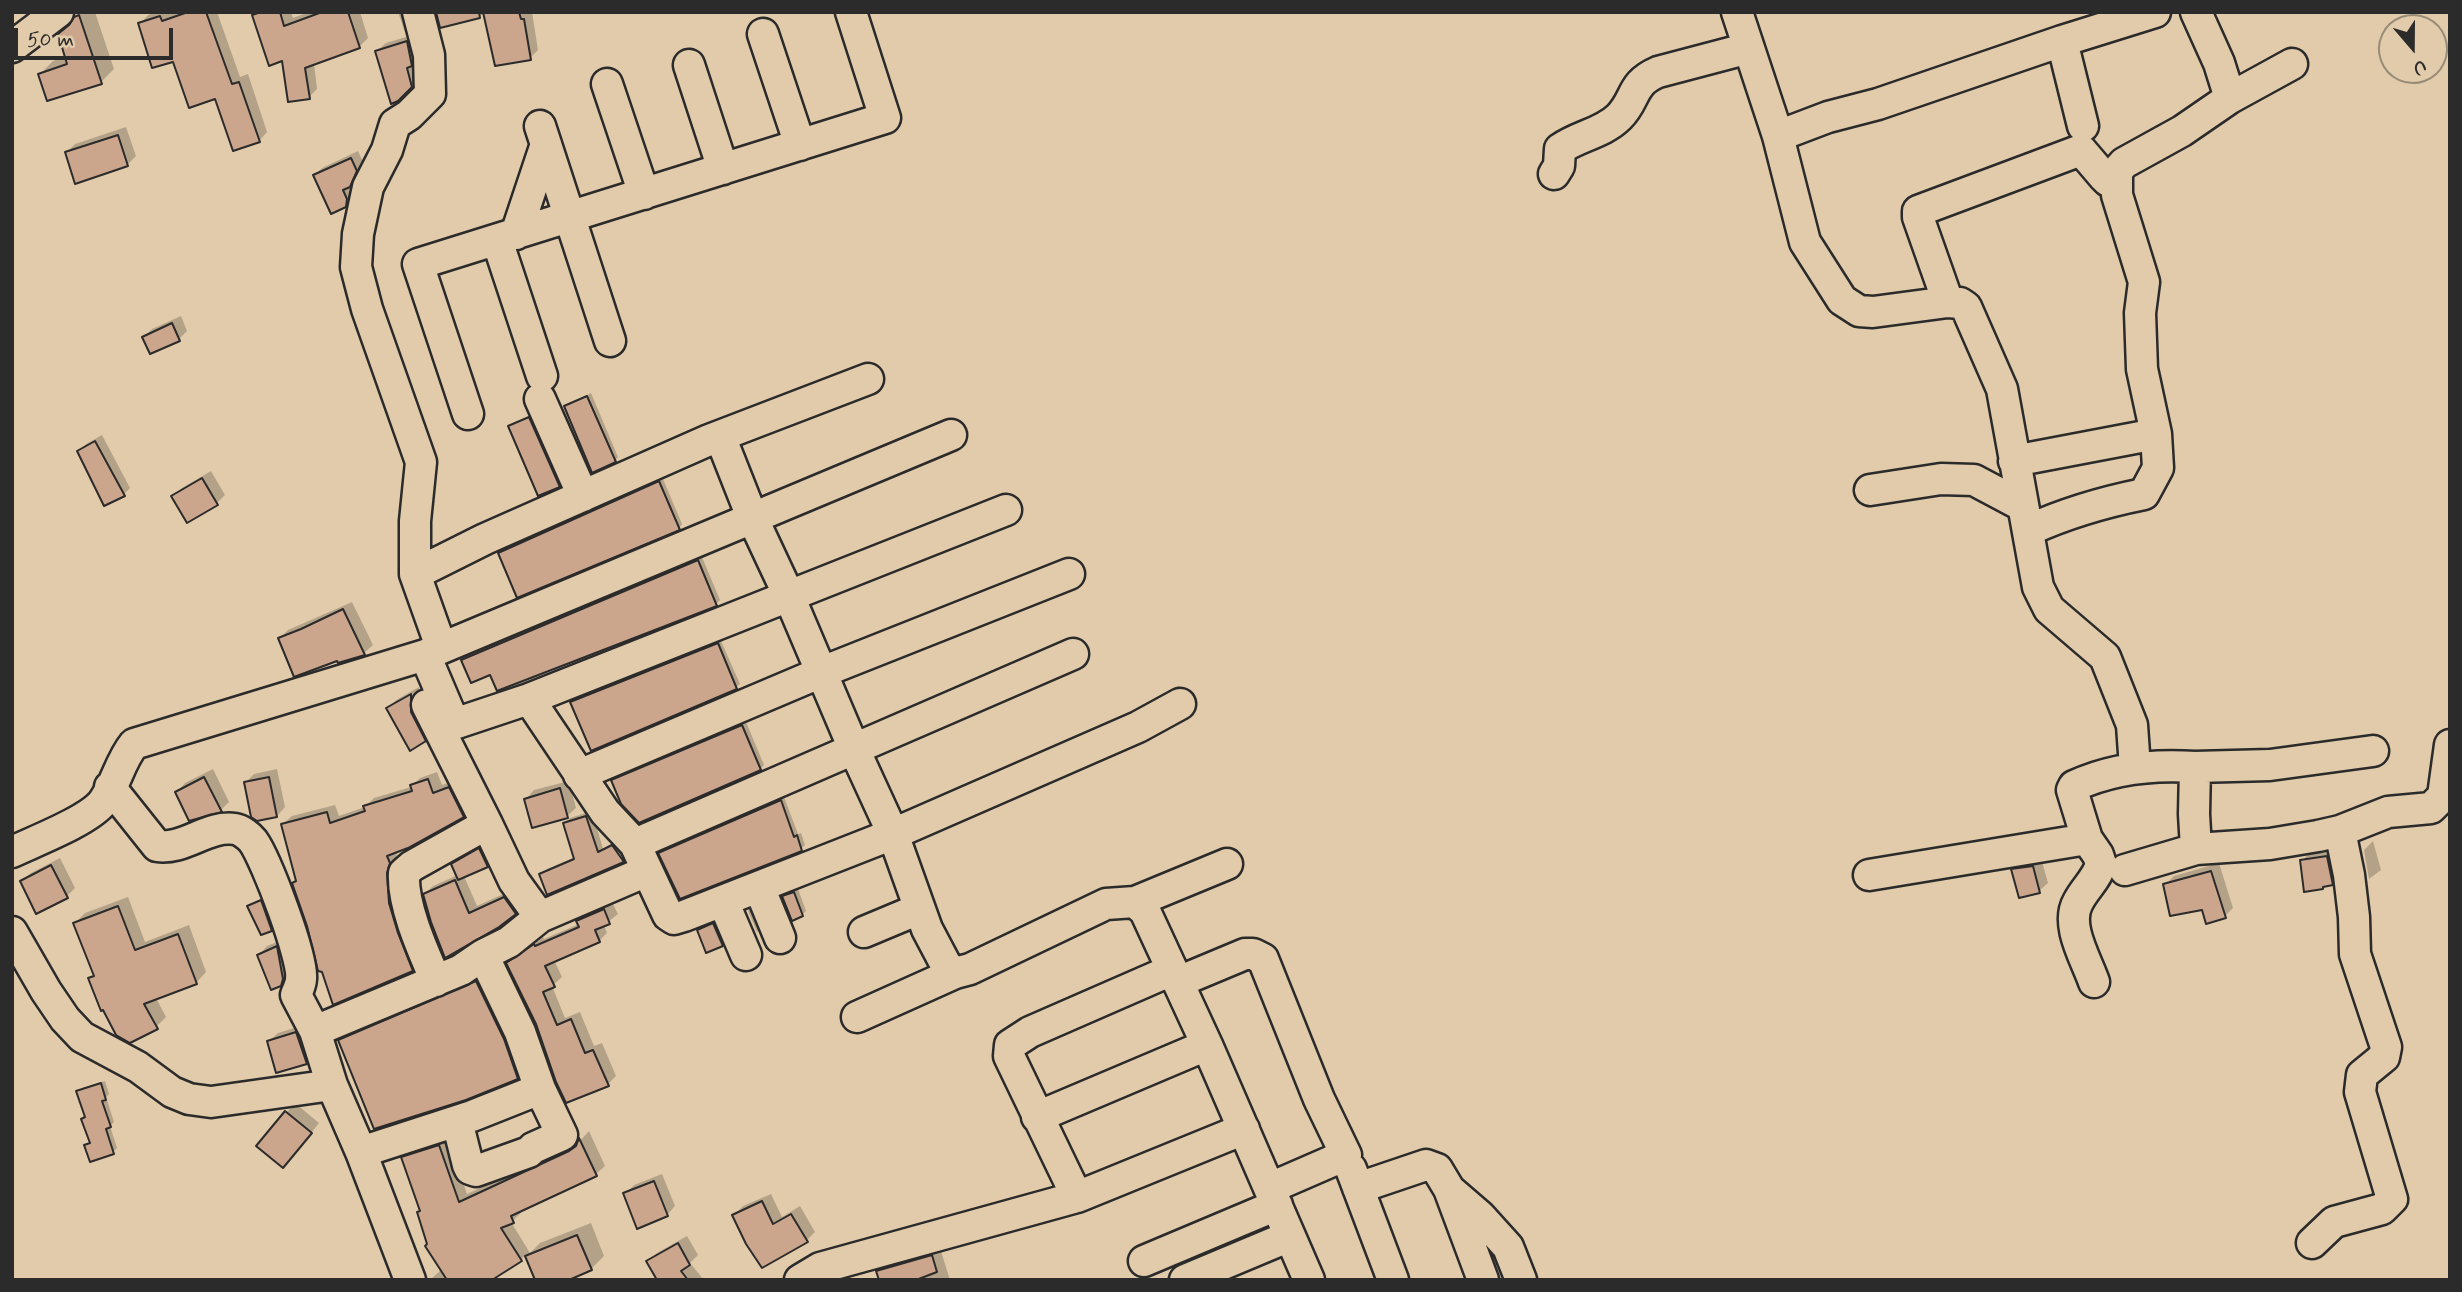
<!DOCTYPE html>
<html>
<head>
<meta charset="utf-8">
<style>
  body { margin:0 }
  #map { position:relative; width:2462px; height:1292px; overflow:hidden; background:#e1cbaa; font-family:Mynerve,sans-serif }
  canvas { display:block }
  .frame { position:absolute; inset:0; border:14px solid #2b2b2b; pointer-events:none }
  .north { position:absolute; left:2378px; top:14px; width:70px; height:70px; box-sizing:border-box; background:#e1cbaa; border:2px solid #988b77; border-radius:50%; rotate:160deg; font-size:19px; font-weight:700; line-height:28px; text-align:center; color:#2b2b2b }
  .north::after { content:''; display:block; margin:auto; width:24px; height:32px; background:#2b2b2b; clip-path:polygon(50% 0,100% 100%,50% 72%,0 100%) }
  .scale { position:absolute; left:14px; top:28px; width:159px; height:32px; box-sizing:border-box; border:4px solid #2b2b2b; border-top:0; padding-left:9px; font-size:21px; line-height:24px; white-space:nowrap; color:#2b2b2b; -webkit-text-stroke:5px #e1cbaa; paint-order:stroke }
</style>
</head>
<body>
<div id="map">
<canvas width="2462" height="1292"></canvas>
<div class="frame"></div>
<div class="north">U</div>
<div class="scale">50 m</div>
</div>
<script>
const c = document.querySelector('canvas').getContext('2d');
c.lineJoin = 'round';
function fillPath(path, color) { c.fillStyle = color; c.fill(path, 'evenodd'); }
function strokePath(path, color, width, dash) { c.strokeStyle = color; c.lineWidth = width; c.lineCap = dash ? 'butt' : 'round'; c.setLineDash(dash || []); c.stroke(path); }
const shadow = new Path2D(`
  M82 12H95L114 69 101 82 40 74 53 61 67 56 76 18Z
  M157 12H217L240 77 248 74 267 132 259 141 140 24 148 15Z
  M258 12H291L293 18 309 12H360L368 38 359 47 314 63 317 89 309 97 254 16Z
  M398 12H410L413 28 406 35Z
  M437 12H532L538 50 530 58 485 14 441 26Z
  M416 34 420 77 395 101 377 51 386 43Z
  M126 127 136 156 127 165 67 152 75 144Z
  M358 151 363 162 357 178 351 184 354 191 353 198 345 206 315 175 322 168Z
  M181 316 187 331 179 339 144 337 152 329Z
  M591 393 618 457 615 461 566 407Z
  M533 415 563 482 559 485 510 427Z
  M102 435 130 488 124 494 79 451 86 444Z
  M211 471 225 495 217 503 173 496 182 488Z
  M663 479 682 524 679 528 500 553 503 549Z
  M702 557 720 600 716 604 498 689 491 673 463 660 467 657Z
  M352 602 373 645 364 653 280 638 288 630Z
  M721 641 740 684 736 687 572 702 576 698Z
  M419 687V703L433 731 425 740 388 708 396 700Z
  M746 722 764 765 760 769 613 781 617 777Z
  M213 769 229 802 221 810 177 792 185 783Z
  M277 769 285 807 277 816 246 782 254 774Z
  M437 772 442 785 457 780 471 807 463 816 396 851 397 854 394 864 420 961 412 970 294 883 297 879 283 824 292 816 335 805 339 816 365 807 374 798 411 787 420 778Z
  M569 781 576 808 567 816 526 799 534 790Z
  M784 797 798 834 801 833 805 845 801 849 661 853 664 850Z
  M592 811 603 849 618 840 628 855 623 860 548 893 541 875 547 869 575 857 565 823 570 818Z
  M2373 841 2381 870 2369 879 2364 850Z
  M483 846 491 862 464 876 477 906 512 890 523 905 515 913 446 955 425 894 433 886 458 875 457 861Z
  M2335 848 2340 875 2332 884 2323 887 2302 861 2310 852Z
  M60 858 75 888 67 896 22 881 31 873Z
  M2041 858 2048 883 2039 891 2013 870 2022 861Z
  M2219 863 2233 908 2225 916 2203 908 2165 885 2174 876Z
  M798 889 806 911 802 915 784 897Z
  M128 897 145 942 189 925 206 972 196 983 156 998 166 1017 156 1027 90 978 95 974 75 923 85 913Z
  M265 897 275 926 271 930 249 907Z
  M612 902 618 914 604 925 607 933 599 941 554 960 562 977 552 986 565 1018 580 1012 594 1046 602 1043 616 1076 608 1084 537 1024 508 963 543 937 544 939 579 924 578 921 586 913Z
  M752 907 762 928 757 932 748 911Z
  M717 921 726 941 722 945 699 930Z
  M285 939 289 975 280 984 259 955 267 946Z
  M485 973 526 1068 517 1077 340 1041 349 1032Z
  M304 1025 315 1054 306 1062 269 1041 278 1033Z
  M105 1081 109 1094 106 1097 114 1122 110 1126 117 1148 113 1152 86 1145 91 1141 87 1116 78 1092 82 1088Z
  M295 1103 319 1123 292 1157 259 1145Z
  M589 1131 605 1166 596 1174 520 1209 521 1213 511 1222 530 1253 540 1243 591 1223 604 1256 591 1269 537 1280 526 1254 521 1260 476 1280H430L442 1269 429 1244 421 1210 403 1158 412 1149 448 1138 467 1194 577 1144Z
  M662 1174 675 1206 667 1215 625 1194 634 1185Z
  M771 1194 782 1217 800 1206 815 1232 807 1240 734 1215 743 1206Z
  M687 1236 698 1255 690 1263 704 1280H659L648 1261 657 1253Z
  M940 1248 950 1280H881L878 1271 886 1263Z`);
const building = new Path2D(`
  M188 12H206L232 84 239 82 260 142 233 151 215 99 189 108 173 62 152 68 138 23 160 16 162 21Z
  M261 12H280L284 26 322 12H348L360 48 305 68 310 99 288 102 282 61 269 66 252 15Z
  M436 12H479L480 18 440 28Z
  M483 12H519L521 19H524L531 60 495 66Z
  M79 15 102 84 47 101 38 74 67 64 58 34 69 25 74 17Z
  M407 41 412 66 407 68 412 87 398 101 391 104 375 51Z
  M118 135 128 166 75 184 65 152Z
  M351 158 357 171 350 187 343 190 347 199 346 207 331 214 313 175Z
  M172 323 180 341 150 354 142 337Z
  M587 396 616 462 592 473 564 406Z
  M529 417 560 487 538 496 508 426Z
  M95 441 125 496 104 506 77 451Z
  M202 478 218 505 187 523 171 496Z
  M659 481 680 530 517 598 498 553Z
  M698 560 717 606 497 691 490 675 471 683 461 660Z
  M343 609 365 655 338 663 337 661 294 677 278 638 301 629Z
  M718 643 737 689 591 751 570 702Z
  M411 694V712L426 741 410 751 386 708Z
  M742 725 761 770 639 823 621 804 611 780Z
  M204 777 222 812 189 821 175 792Z
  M269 777 277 817 257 821 251 817 244 782Z
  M428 779 433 793 449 787 464 817 408 848 387 856 390 863 387 873 389 903 398 933 413 971 333 1005 322 972 318 971 307 926 292 883 296 881 281 824 327 812 330 823 365 811 363 806 412 791 410 785Z
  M560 788 568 818 532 828 524 799Z
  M781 800 794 837 797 835 802 851 680 899 658 853Z
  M586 816 598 852 612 845 624 862 547 895 539 874 574 859 563 823Z
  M479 848 488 867 458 880 451 864Z
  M2327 856 2333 885 2323 887V889L2304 892 2300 860Z
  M51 865 68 898 36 914 20 881Z
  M2033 866 2040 893 2019 898 2011 869Z
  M2211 871 2226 918 2206 924 2202 910 2170 916 2163 884Z
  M455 880 469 913 504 897 516 914 499 927 445 958 431 922 423 894Z
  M794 892 803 916 792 921 782 896Z
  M261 900 272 931 261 935 247 906Z
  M118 906 135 950 178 934 197 984 144 1004 158 1029 130 1043 116 1035 103 1010 101 1011 88 978 94 976 73 923Z
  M604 909 610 924 595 930 600 942 545 966 555 987 543 992 557 1025 571 1019 585 1053 593 1050 609 1086 566 1103 556 1082 536 1024 506 963 534 944 535 946 579 927 576 921Z
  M713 923 723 946 706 953 697 930Z
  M277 946 283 979 281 986 271 990 257 955Z
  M476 981 504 1039 518 1079 466 1100 374 1129 338 1040Z
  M296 1032 307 1064 276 1073 267 1041Z
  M101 1083 106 1100 102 1101 111 1127 106 1129 114 1154 90 1162 84 1145 90 1143 81 1119 85 1117 76 1091Z
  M285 1111 312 1133 283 1168 256 1146Z
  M579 1138 597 1176 511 1216 514 1223 501 1228 522 1261 492 1280H447L425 1246 427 1244 417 1212 420 1211 401 1157 439 1145 459 1202 569 1151 576 1146Z
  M654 1181 668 1216 637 1229 623 1193Z
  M762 1201 773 1224 791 1214 808 1242 762 1268 746 1244 732 1215Z
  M577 1235 592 1270 569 1280H535L525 1256Z
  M678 1243 690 1265 681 1271 688 1280H657L646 1261Z
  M932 1255 937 1272 916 1280H879L876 1271Z`);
const minor = new Path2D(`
  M1737 12 1778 136 1805 242 1842 300 1859 311 1873 312 1948 302 1960 303 1966 307 2002 389 2038 587 2049 609 2105 657 2132 725 2135 768
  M763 34 800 145
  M2062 41 2083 126
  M12 47 58 12
  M689 65 723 169
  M607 84 644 194
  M2230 98 2292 64
  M540 126 610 341
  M1778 136 1828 117 1878 104 2062 41 2155 12
  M1554 174 1559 166 1560 149C1578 136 1603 133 1619 117 1637 99 1630 84 1658 72L1749 48
  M516 234 546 144
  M497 240 542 376
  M1948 302 1918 217V211L2081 150 2104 177 2108 181 2116 182
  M540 399 583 496
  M468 414 418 264 885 118 851 12
  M720 436 752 517 789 596 854 749 893 834 927 929 946 965 955 973 970 969 1106 904 1135 902 1145 911 1207 1045 1309 1280
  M2014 461 2156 434 2142 369 2140 313 2144 282 2117 195V171L2124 163 2182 131 2230 98 2219 63 2196 12
  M1870 490 1941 479 1974 480 2023 506
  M2029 530C2066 513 2104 502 2144 494L2158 468 2156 434
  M415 574V521L421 462 367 309 356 267 358 234 368 187 387 150 395 124 409 115 430 94 429 55 418 12
  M441 647 415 574 485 539 709 440 868 379
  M425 655 451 716 457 723 529 699 1006 510
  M529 699 605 812 635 844 1073 654
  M427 705 487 824 412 866 404 873C402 905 423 951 436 981
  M2195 767 2270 765 2373 751
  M579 775 822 672 1069 574
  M110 787 157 846C185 850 207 825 235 829 241 830 249 836 253 841 266 859 304 959 301 979 301 984 298 990 296 995L315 1031
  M487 824 514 881 540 917
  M635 844 668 915 674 919 684 916 893 834 1138 727 1180 704
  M12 852C35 841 88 821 103 802 116 784 120 761 134 744L425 655 951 435
  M2125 870 2196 849
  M1869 875 2087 839
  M759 887 780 938
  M723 901 746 955
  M1135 902 1227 864
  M12 932 46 991 65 1019 82 1037 138 1067 172 1092 189 1099 211 1102 332 1085
  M864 932 919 909
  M483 955 509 942 540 917 647 871
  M1178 982 1245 954H1253L1263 959 1319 1099 1346 1155 1270 1188
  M2094 982C2086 959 2065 925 2078 902 2085 888 2097 879 2101 864L2098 855 2087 839 2072 790 2074 786C2113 768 2153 764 2195 767L2194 814 2196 849 2270 844 2318 836 2340 831 2388 812 2431 808 2443 796 2450 745
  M857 1017 955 973
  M1037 1117 1207 1045
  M361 1152 472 1116 540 1089
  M1351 1169 1393 1280
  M1358 1188 1426 1165 1437 1169 1449 1189 1483 1280
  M1451 1191 1480 1216 1508 1247 1521 1280
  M1077 1197 1009 1056 1010 1045 1030 1032 1172 970
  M2312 1243 2334 1222 2382 1209 2392 1199 2360 1092 2362 1075 2384 1057 2386 1047 2355 954 2354 917 2349 875 2340 831
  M1144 1261 1277 1205
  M410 1280 361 1152 332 1085 315 1031 461 970 483 955 520 1032 540 1089 562 1135 533 1148 529 1152 476 1171 470 1169 468 1165 457 1121
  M800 1280 820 1268 1077 1197 1244 1129
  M1185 1280 1290 1236`);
fillPath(shadow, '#0003');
fillPath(building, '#cba58c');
strokePath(building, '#2b2b2b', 2);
strokePath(minor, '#2b2b2b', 35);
strokePath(minor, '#e1cbaa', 30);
</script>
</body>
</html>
